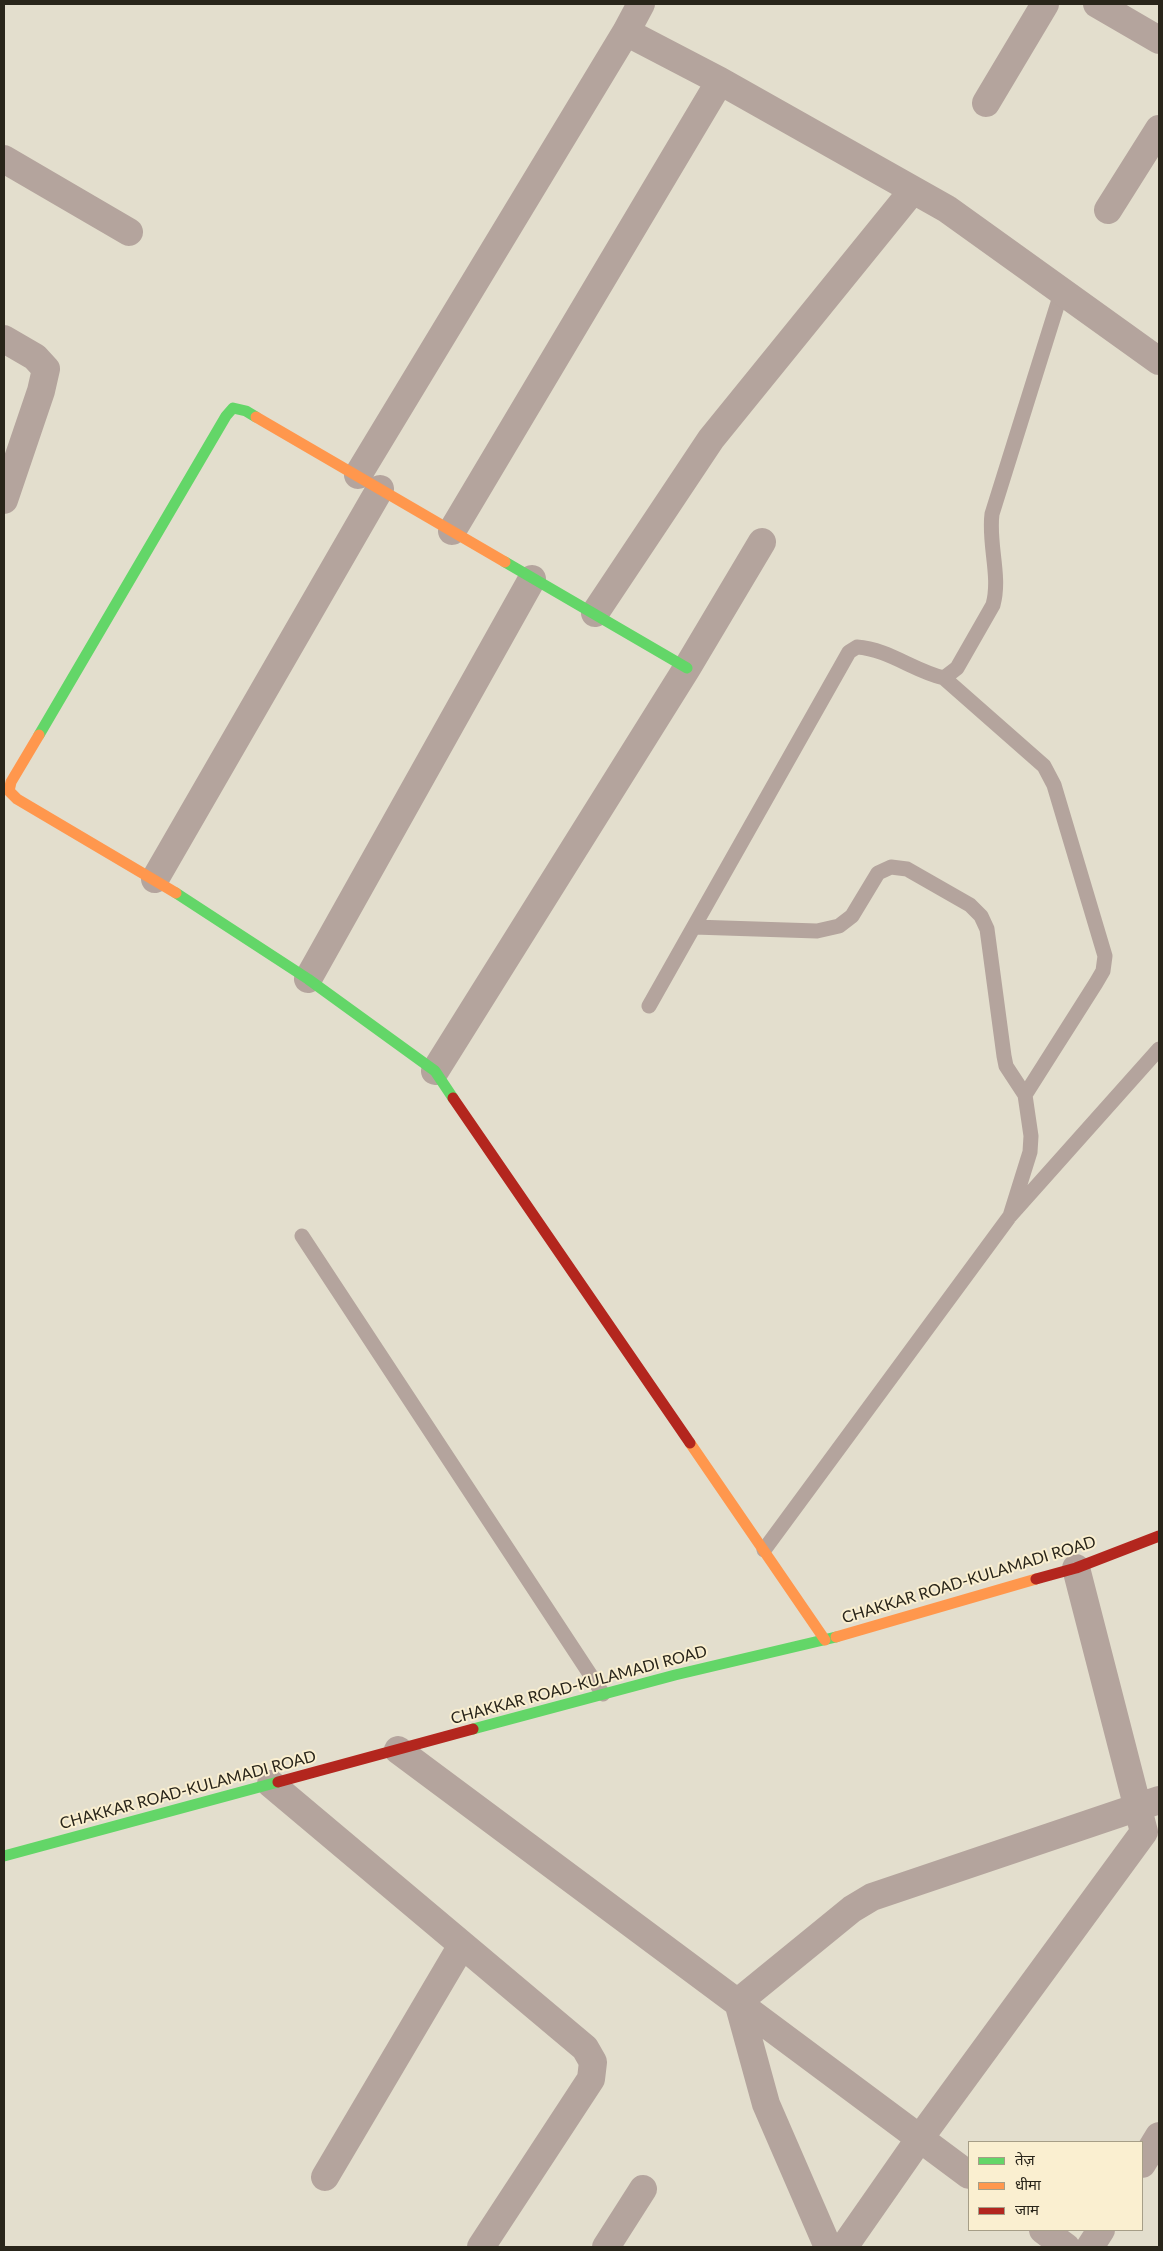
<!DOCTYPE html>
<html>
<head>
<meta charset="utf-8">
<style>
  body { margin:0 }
  #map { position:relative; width:1163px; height:2251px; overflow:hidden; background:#e3decd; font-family:Lato,"Noto Sans Devanagari",sans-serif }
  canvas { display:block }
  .frame { position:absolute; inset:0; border:5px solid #29251a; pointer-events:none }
  .legend { position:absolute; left:968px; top:2141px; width:175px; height:90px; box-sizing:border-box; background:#faefd0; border:1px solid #a69e87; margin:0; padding:6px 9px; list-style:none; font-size:15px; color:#29251a }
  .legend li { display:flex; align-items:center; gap:10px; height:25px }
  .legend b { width:25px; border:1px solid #a69e87 }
</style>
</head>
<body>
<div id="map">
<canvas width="1163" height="2251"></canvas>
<div class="frame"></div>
<ul class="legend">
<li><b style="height:6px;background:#63d668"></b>तेज़</li>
<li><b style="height:6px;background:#ff974d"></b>धीमा</li>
<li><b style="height:6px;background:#b3261e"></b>जाम</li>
</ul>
</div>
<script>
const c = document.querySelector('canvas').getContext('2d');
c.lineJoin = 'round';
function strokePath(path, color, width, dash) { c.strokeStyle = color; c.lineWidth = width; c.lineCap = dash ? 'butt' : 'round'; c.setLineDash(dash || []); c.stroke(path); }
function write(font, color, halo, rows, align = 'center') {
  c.font = font + ' Lato,sans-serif'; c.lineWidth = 4; c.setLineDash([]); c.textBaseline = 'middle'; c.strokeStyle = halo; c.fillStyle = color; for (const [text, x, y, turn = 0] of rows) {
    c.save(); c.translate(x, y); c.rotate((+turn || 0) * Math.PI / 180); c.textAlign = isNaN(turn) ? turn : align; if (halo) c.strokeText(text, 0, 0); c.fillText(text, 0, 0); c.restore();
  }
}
const lane = new Path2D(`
  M944 678 1044 766 1054 785 1105 956 1103 971 1096 983 1025 1095
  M694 927 817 931 839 926 852 916 878 873 891 867 907 869 970 905 981 916 987 929 1004 1056 1006 1066 1025 1095 1031 1136 1030 1152 1010 1216
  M649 1006 849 652 857 647C888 649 914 671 944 678L957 668 993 605C1001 576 988 544 992 514L1062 290
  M302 1236 603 1694
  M764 1550 1010 1216 1159 1049`);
const street = new Path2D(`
  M1097 4 1159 40
  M626 32 720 81 947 209 1159 361
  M986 103 1045 4
  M4 159 129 232
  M1108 210 1159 129
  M4 339 35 357 46 369 41 391 4 500
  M358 475 626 32 641 4
  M452 531 720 81
  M595 613 711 439 913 190
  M155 879 380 489
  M308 979 532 579
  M435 1071 687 668 762 542
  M398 1750 969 2175
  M271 1784 585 2048 593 2062 591 2079 481 2247
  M1142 2164 1159 2136
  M325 2177 462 1945
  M1043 2230 1066 2247
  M606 2247 643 2189
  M828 2247 766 2104 738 2002 852 1909 872 1897 1159 1800
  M844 2247 920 2138 1144 1832 1076 1568
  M1090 2247 1101 2230`);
const fast = new Path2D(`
  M505 562 687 668
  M39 735 226 416 233 408 246 411 256 417
  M176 893 308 979 435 1071 453 1098
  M473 1729 675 1675 836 1637
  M4 1856 278 1782`);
const slow = new Path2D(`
  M256 417 505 562
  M39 735 11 782 9 791 17 799 176 893
  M690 1443 825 1640
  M836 1637 1036 1579`);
const jam = new Path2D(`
  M453 1098 690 1443
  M1036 1579 1076 1568 1159 1536
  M278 1782 473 1729`);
const streetNames = [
  ["CHAKKAR ROAD-KULAMADI ROAD",969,1580,-17],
  ["CHAKKAR ROAD-KULAMADI ROAD",579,1685,-15],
  ["CHAKKAR ROAD-KULAMADI ROAD",188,1790,-15]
];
strokePath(lane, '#b4a49d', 15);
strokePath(street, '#b4a49d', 28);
strokePath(fast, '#63d668', 11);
strokePath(slow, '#ff974d', 11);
strokePath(jam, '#b3261e', 11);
write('16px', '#29251a', '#faefd0', streetNames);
</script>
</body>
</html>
